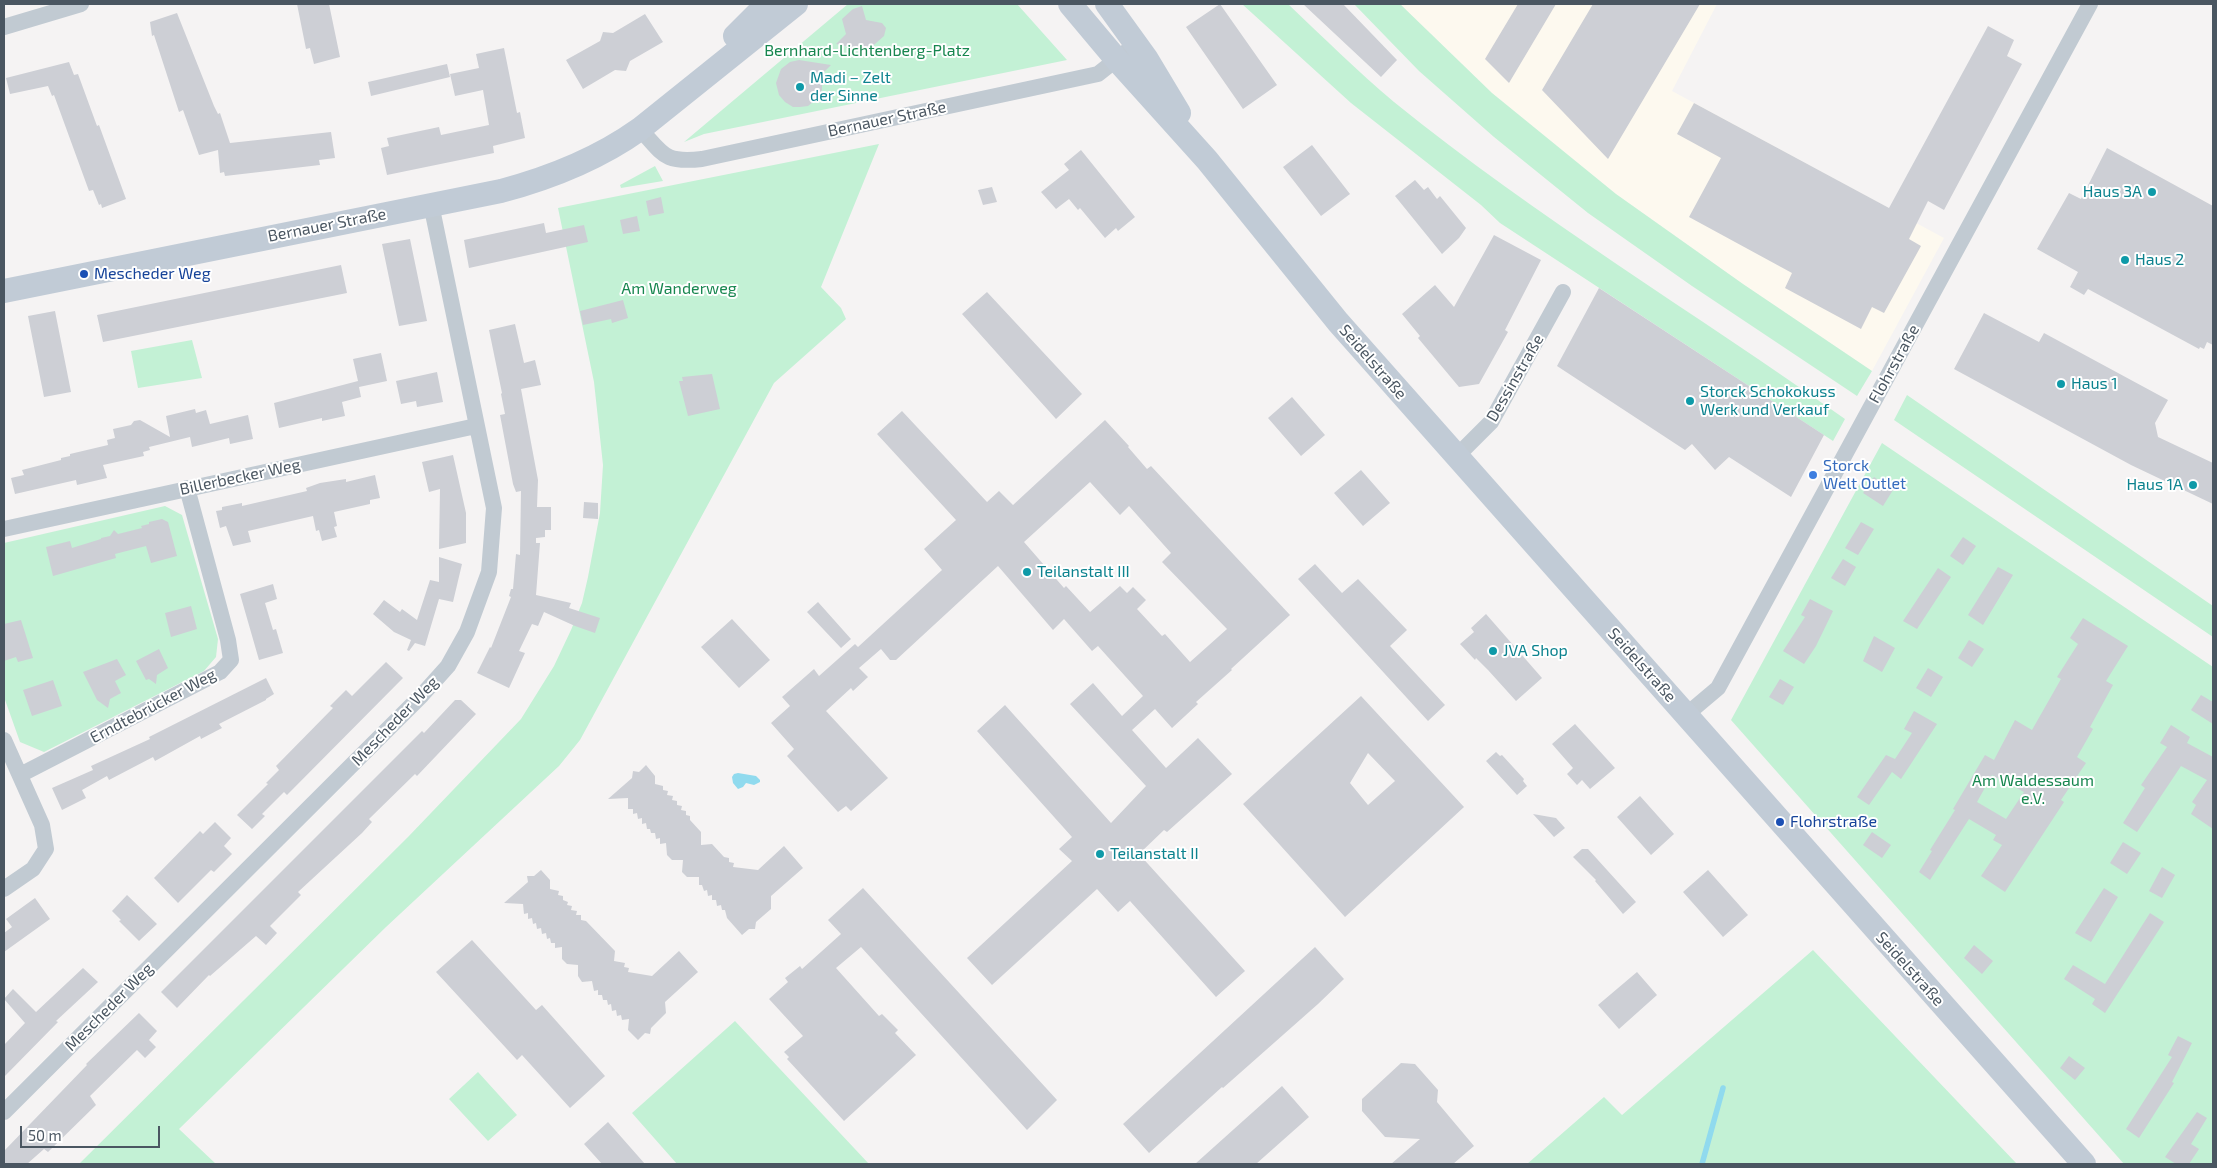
<!DOCTYPE html>
<html>
<head>
<meta charset="utf-8">
<style>
  body { margin:0 }
  #map { position:relative; width:2217px; height:1168px; overflow:hidden; background:#f5f3f3; font-family:"Exo 2",sans-serif }
  canvas { display:block }
  .frame { position:absolute; inset:0; border:5px solid #4a5661; pointer-events:none }
  .scale { position:absolute; left:20px; top:1126px; width:140px; height:22px; box-sizing:border-box; border:2px solid #4a5661; border-top:0; padding-left:6px; font-size:15px; line-height:18px; white-space:nowrap; color:#4a5661; -webkit-text-stroke:4px #fff; paint-order:stroke }
</style>
</head>
<body>
<div id="map">
<canvas width="2217" height="1168"></canvas>
<div class="frame"></div>
<div class="scale">50 m</div>
</div>
<script>
const c = document.querySelector('canvas').getContext('2d');
c.lineJoin = 'round';
function fillPath(path, color) { c.fillStyle = color; c.fill(path, 'evenodd'); }
function strokePath(path, color, width, dash) { c.strokeStyle = color; c.lineWidth = width; c.lineCap = dash ? 'butt' : 'round'; c.setLineDash(dash || []); c.stroke(path); }
function write(font, color, halo, rows, align = 'center') {
  c.font = font + ' "Exo 2",sans-serif'; c.lineWidth = 4; c.setLineDash([]); c.textBaseline = 'middle'; c.strokeStyle = halo; c.fillStyle = color; for (const [text, x, y, turn = 0] of rows) {
    c.save(); c.translate(x, y); c.rotate((+turn || 0) * Math.PI / 180); c.textAlign = isNaN(turn) ? turn : align; if (halo) c.strokeText(text, 0, 0); c.fillText(text, 0, 0); c.restore();
  }
}
const commercial = new Path2D(`
  M1400 4H1717L1672 91 1944 238 1872 371 1743 284 1616 194 1492 93Z`);
const green = new Path2D(`
  M848 4H1017L1067 60 704 134 684 142Z
  M1242 4H1288C1323 37 1357 71 1394 102 1537 218 1695 313 1845 419L1833 441 1500 223 1481 205 1351 103Z
  M1354 4H1400L1492 93 1616 194 1743 284 1872 371 1857 396 1692 286 1588 213 1494 137 1419 71Z
  M879 144 821 287 841 308 846 319 774 383 580 740 559 766 386 927 179 1129 216 1164H79L408 837 521 719 554 666 571 630 582 603 588 577 600 513 603 465 594 382 558 208Z
  M655 166 663 181 621 188 620 185Z
  M192 340 202 378 138 388 131 351Z
  M1907 395 2213 606V637L1894 420Z
  M1882 443 2213 667V1164H2124L1731 720Z
  M165 506 182 515 218 639 216 657 204 671 44 752 20 742 4 697V543Z
  M1813 950 2017 1164H1527L1604 1097 1622 1115Z
  M735 1021 869 1164H677L632 1113Z
  M478 1072 517 1115 488 1141 449 1099Z`);
const water = new Path2D(`
  M738 773 756 776 760 780V782L754 785 746 783 743 787 738 789 733 783 732 777 734 774Z`);
const stream = new Path2D(`
  M1702 1164 1723 1088`);
const building = new Path2D(`
  M297 4H329L340 57 314 64 310 48 306 49Z
  M1220 4 1277 85 1243 109 1186 27Z
  M1303 4H1343L1397 60 1381 77Z
  M1518 4H1556L1509 83 1485 59Z
  M1593 4H1700L1608 159 1542 90Z
  M862 6 866 20 882 23 886 28 884 36 867 51 836 44 846 34 842 19 853 9Z
  M177 13 214 106 218 114 220 113 230 143 331 132 335 158 319 160 320 165 225 176 224 172 220 173 218 150 199 155 183 110 179 112 154 35 152 36 150 22Z
  M645 14 663 42 630 61 626 71 615 70 583 89 566 60 600 41 603 32 613 33Z
  M1988 26 2014 40 2007 56 2022 64 1944 210 1928 201 1909 239 1921 246 1884 313 1872 307 1861 329 1785 288 1792 273 1689 217 1721 158 1677 134 1694 103 1889 208Z
  M504 48 517 113 520 112 525 138 493 146 494 153 387 175 381 148 389 146 387 138 439 127 441 135 489 125 483 90 455 96 450 74 479 68 476 54Z
  M799 60 831 65 822 74V90L819 97 808 106 800 107H793L785 102 779 95 776 83 781 69 790 62Z
  M69 62 74 75 78 74 97 126 99 125 126 199 102 208 101 204 99 205 93 190 89 191 54 95 52 96 48 86 10 94 6 78Z
  M447 64 450 77 371 96 368 82Z
  M1312 145 1350 194 1321 216 1283 167Z
  M2107 148 2213 206V345L2207 342 2204 349 2200 347 2199 349 2088 289 2084 295 2070 287 2078 272 2037 249 2069 193 2081 199Z
  M1081 150 1135 217 1118 231 1116 228 1105 238 1080 208 1078 210 1069 199 1056 209 1041 192 1069 170 1064 164Z
  M1415 180 1424 190 1428 187 1437 199 1440 196 1466 228 1459 238 1442 254 1395 196Z
  M992 187 997 202 983 205 978 190Z
  M661 197 664 213 649 216 646 201Z
  M637 216 640 231 623 234 620 220Z
  M544 223 546 233 584 225 588 242 469 268 464 240Z
  M1494 235 1541 260 1505 330 1508 332 1479 384 1459 387 1418 338 1420 336 1402 314 1435 285 1454 307Z
  M410 239 427 321 399 326 382 244Z
  M341 265 347 293 103 342 97 315Z
  M1599 288 1824 435 1791 497 1729 457 1715 470 1692 444 1685 450 1557 366Z
  M987 292 1082 394 1056 419 962 314Z
  M623 300 628 318 612 323 611 319 583 325 580 311Z
  M55 311 71 392 44 397 28 316Z
  M1984 313 2039 342 2044 333 2168 400 2155 423 2158 437 2213 463V504L2131 465 1954 369Z
  M515 324 524 363 535 360 541 385 521 389 538 480 537 507H551V530H545V537L536 538V543H540L536 595 571 603 569 608 600 618 595 633 575 626 544 612 538 626 532 624 519 651 525 653 509 688 477 673 490 647 491 648 511 597 509 596 511 589H513L516 554 520 555 521 491 516 492 513 484 500 415 505 414 501 394 502 393 489 330Z
  M381 353 387 381 359 387 361 397 342 402 345 416 322 421V418L279 428 274 403 358 381 353 359Z
  M437 372 443 402 417 407 416 401 401 404 396 381Z
  M712 374 720 409 688 416 679 381H683L682 377Z
  M1292 397 1325 435 1301 456 1268 418Z
  M195 409 196 413 206 410 210 424 248 415 253 439 230 444 229 438 192 447 190 437 149 447 150 450 143 452 144 456 103 465 107 478 77 485 76 480 15 494 11 478 24 475 22 470 61 460V458L70 456V454L108 445 107 440 115 438 113 429 131 425 134 421 140 420 170 437 166 416Z
  M902 411 987 502 999 491 1013 505 1105 420 1129 446 1128 447 1147 469 1151 466 1290 615 1231 669 1232 670 1196 702 1198 704 1172 728 1155 709 1132 730 1166 768 1198 738 1232 774 1167 832 1164 830 1139 854 1245 971 1216 997 1130 901 1118 912 1097 889 992 985 967 958 1072 861 1059 849 1072 837 977 731 1005 705 1111 823 1146 786 1070 704 1093 683 1122 716 1143 696 1098 646 1092 651 1064 619 1053 630 998 566 896 660H890L881 649 859 668 868 677 853 691 851 688 826 711 888 778 851 811 846 806 838 812 787 756 794 749 771 723 790 706 782 697 814 669 819 676 855 644 858 647 942 570 924 549 956 520 877 434ZM1090 482 1120 515 1129 506 1171 553 1162 562 1227 629 1190 662 1165 634 1162 636 1137 609 1146 600 1133 587 1127 593 1120 586 1090 612 1066 586 1064 588 1024 542Z
  M453 455 466 513V543L439 549 440 489 429 492 422 462Z
  M1361 470 1390 503 1363 526 1334 493Z
  M375 475 380 498 370 500V504L334 512 337 526 334 527 337 537 322 541 319 530 316 531 313 516 248 531 251 542 233 546 226 526 220 528 216 511 222 510V507L242 503V506L307 491 306 488 320 483 346 479V482Z
  M1874 477 1893 490 1883 506 1863 493Z
  M584 502 598 503V519L583 518Z
  M162 519 168 522 177 556 151 563 146 546 115 554 116 558 53 576 46 547 70 541 72 548 101 539V538L110 536 114 530 118 534 142 528 141 526 149 524V522Z
  M1861 522 1874 529 1858 555 1845 548Z
  M1963 537 1976 546 1963 565 1950 556Z
  M439 557 462 564 453 602 439 599 425 646 415 643 409 651 407 650 411 640 394 632 373 614 384 600 400 612 402 609 417 620 430 580 439 582Z
  M1843 559 1856 567 1845 586 1831 578Z
  M1315 564 1342 593 1358 579 1407 630 1390 646 1445 705 1428 721 1298 579Z
  M1998 567 2013 575 1983 625 1968 615Z
  M1938 568 1951 577 1917 629 1903 621Z
  M273 584 277 599 265 603 273 630 276 629 283 653 259 660 240 594Z
  M1810 599 1833 611 1816 646 1804 664 1783 651 1805 617 1801 615Z
  M818 602 851 639 841 648 807 612Z
  M191 606 197 629 171 637 165 613Z
  M1486 614 1542 678 1516 701 1488 670 1476 658 1475 660 1460 644 1474 632 1471 628Z
  M2083 618 2128 646 2106 681 2113 685 2090 727 2093 729 2077 757 2086 763 2061 800 2064 802 2005 892 1981 876 2002 845 1993 840 1996 835 1969 819 1930 880 1919 872 1932 851 1930 850 1955 810 1953 809 1985 755 1994 760 2015 720 2032 730 2061 679 2057 677 2078 644 2070 638ZM1992 775 2024 792 2006 819 1977 802Z
  M732 619 770 660 739 688 701 647Z
  M21 620 33 658 18 662 16 657 4 661V624Z
  M1874 636 1895 648 1882 672 1863 661Z
  M1969 640 1984 649 1972 667 1958 658Z
  M159 649 168 668 157 675 156 684 149 679 146 680 136 661Z
  M117 659 126 675 115 681 121 693 110 699 108 708 97 700 83 672Z
  M386 662 403 678 287 795 284 792 262 814 265 816 252 829 237 815 268 784 266 783 279 770 276 766 333 708 330 706 346 690 352 696Z
  M1928 668 1943 677 1931 697 1916 688Z
  M266 678 274 694 266 699V700L219 724 222 728 201 739 200 736 155 761 153 757 109 780 107 776 82 790 86 798 62 810 52 788 93 770 91 766 150 739 149 737Z
  M1780 679 1794 687 1783 705 1769 697Z
  M53 680 62 706 32 716 23 690Z
  M2201 695 2213 702V724L2191 710Z
  M1361 696 1464 807 1345 917 1243 804ZM1368 753 1395 781 1368 805 1350 783Z
  M455 700H461L476 714 417 776 415 774 369 819 372 822 362 833 298 892 301 895 270 926 277 933 266 945 256 936 210 976 209 975 177 1008 161 992 422 731 424 733Z
  M1914 711 1937 724 1901 779 1892 772 1869 805 1857 797 1886 755 1895 759 1912 733 1904 729Z
  M1575 724 1615 768 1590 789 1582 780 1577 785 1567 774 1573 768 1552 744Z
  M2171 725 2190 737 2187 743 2213 757V829L2191 814 2196 805 2192 802 2207 780 2181 766 2137 832 2123 823 2145 788 2141 785 2167 747 2160 743Z
  M1496 752 1500 756 1502 755 1524 779 1523 781 1527 786 1517 795 1486 761Z
  M646 765 655 776V784L663 786V790L668 791 667 795 673 796 672 800 677 801V805L682 806 681 810 686 811V815L690 816V820L701 832V845L712 844 724 857 729 858V862L734 863 733 867 758 870 784 846 803 868 771 896V909L756 922 755 929H749L742 935 727 918 725 910H722L721 905 717 906 716 900H712V895L708 896 707 890 704 891 702 885H699V877H687L682 872 683 860H672L667 855 666 843 660 844V838L656 839 655 833H651L650 829H647L646 823 642 824V818L638 819 637 813 633 814V809H628V798L608 799 632 778 633 771 639 772Z
  M1640 796 1674 834 1651 855 1617 817Z
  M1533 814 1556 818 1565 828 1554 837Z
  M215 822 231 838 224 846 232 854 214 872 211 870 178 903 154 878 200 831 203 834Z
  M1872 832 1891 845 1882 858 1863 845Z
  M2123 842 2141 853 2127 874 2110 863Z
  M1582 849H1588L1636 902 1623 914 1595 881 1596 880 1573 857Z
  M2162 867 2175 875 2162 898 2149 891Z
  M541 870 550 880V889L559 891 558 895 563 896V900L568 902 567 905 572 906 571 910 577 911 576 915H581V920L586 921 615 951 614 961 625 963 624 967 629 968 628 972 652 976 679 951 698 972 665 1002 666 1013 651 1028 650 1034 645 1033 638 1040 628 1030 629 1019 622 1020 621 1015 617 1016 616 1010 612 1011 611 1004 608 1005 607 1000H603L602 995H598V990L594 991 592 981 582 982 578 976V965L567 964 562 959V947L555 948V943H551L550 938 547 939 546 933 542 934 541 928 537 929 536 923 533 924 532 918 528 919V913L524 914 523 904 504 903 528 882 527 876H534Z
  M1708 870 1748 915 1723 937 1683 892Z
  M863 888 1057 1100 1027 1130 861 947 836 968 879 1016 882 1014 898 1030 895 1033 916 1055 844 1121 787 1059 789 1057 784 1052 803 1036 769 999 788 982 785 978 800 966 802 969 841 934 828 920Z
  M2104 888 2118 897 2091 942 2075 933Z
  M127 895 157 924 139 941 119 921 121 920 112 911Z
  M35 898 50 919 4 952V933L12 927 6 919Z
  M2150 913 2164 922 2105 1013 2092 1004 2095 999 2064 979 2073 965 2105 984Z
  M472 940 536 1010 542 1005 605 1076 570 1108 522 1055 517 1060 436 972Z
  M1974 945 1993 961 1982 974 1964 958Z
  M1315 947 1344 979 1318 1004 1223 1088 1222 1087 1149 1153 1123 1124Z
  M83 968 98 982 56 1021 58 1022 4 1077V1045L25 1023 4 999 13 989 36 1012Z
  M1637 972 1657 995 1619 1029 1598 1005Z
  M139 1013 157 1031 149 1040 156 1047 145 1058 137 1050 90 1096 96 1105 48 1152 44 1149 27 1164H4V1151L87 1065 86 1064Z
  M2178 1036 2192 1043 2172 1082 2174 1083 2139 1138 2126 1129 2172 1057 2168 1055Z
  M2069 1056 2085 1068 2075 1080 2060 1068Z
  M1401 1063 1415 1064 1438 1090 1437 1102 1474 1146 1453 1164H1391L1420 1139 1385 1137 1362 1111V1099Z
  M1282 1086 1309 1117 1256 1164H1195Z
  M2197 1112 2207 1118 2191 1144 2199 1149 2189 1164H2176L2165 1157Z
  M608 1122 645 1164H602L584 1144Z`);
const minor = new Path2D(`
  M4 27 81 4
  M640 129C664 155 664 163 702 159L1098 74 1136 44
  M1457 456 1491 422 1563 292
  M4 529 476 426
  M1686 715 1718 688 2090 4
  M4 740 42 825 46 849 33 869 4 889
  M20 775 220 672 231 660 228 640 187 488
  M4 1112 422 695 448 666 467 632 489 572 494 508 431 204`);
const secondary = new Path2D(`
  M1070 4 1117 60 1207 160 1338 322 2084 1164
  M1107 4 1146 58 1179 113
  M735 36 767 4
  M4 291 501 191C550 178 598 159 640 129L796 4`);
const markers = [
  [800,87,5,"#0f9aa8"],
  [2152,192,5,"#0f9aa8"],
  [2125,260,5,"#0f9aa8"],
  [84,274,5,"#1a4fb4"],
  [2061,384,5,"#0f9aa8"],
  [1690,401,5,"#0f9aa8"],
  [1813,475,5,"#3f7fe0"],
  [2193,485,5,"#0f9aa8"],
  [1027,572,5,"#0f9aa8"],
  [1493,651,5,"#0f9aa8"],
  [1780,822,5,"#1a4fb4"],
  [1100,854,5,"#0f9aa8"]
];
const parkNames = [
  ["Bernhard-Lichtenberg-Platz",867,51],
  ["Am Wanderweg",679,289],
  ["Am Waldessaum",2033,781],
  ["e.V.",2033,799]
];
const cultureNames = [
  ["Madi – Zelt",810,78],
  ["der Sinne",810,96],
  ["Haus 3A",2142,192,"right"],
  ["Haus 2",2135,260],
  ["Haus 1",2071,384],
  ["Storck Schokokuss",1700,392],
  ["Werk und Verkauf",1700,410],
  ["Haus 1A",2183,485,"right"],
  ["Teilanstalt III",1037,572],
  ["JVA Shop",1503,651],
  ["Teilanstalt II",1110,854]
];
const streetNames = [
  ["Bernauer Straße",887,119,-12],
  ["Bernauer Straße",327,225,-11],
  ["Seidelstraße",1373,362,49],
  ["Flohrstraße",1894,364,-61],
  ["Dessinstraße",1515,378,-60],
  ["Billerbecker Weg",240,477,-12],
  ["Seidelstraße",1642,665,48],
  ["Erndtebrücker Weg",153,706,-28],
  ["Mescheder Weg",395,721,-46],
  ["Seidelstraße",1910,969,48],
  ["Mescheder Weg",109,1007,-45]
];
const transitNames = [
  ["Mescheder Weg",94,274],
  ["Flohrstraße",1790,822]
];
const shopNames = [
  ["Storck",1823,466],
  ["Welt Outlet",1823,484]
];
fillPath(commercial, '#fdf9ef');
fillPath(green, '#c3f1d5');
fillPath(water, '#90daee');
strokePath(stream, '#90daee', 5.5);
fillPath(building, '#cdcfd5');
strokePath(minor, '#c1cad2', 16);
strokePath(secondary, '#c1cbd6', 24);
for (const [x, y, r, color] of markers) { const dot = new Path2D(); dot.arc(x, y, r, 0, 2 * Math.PI); c.fillStyle = color; c.fill(dot); strokePath(dot, '#fff', 2); }
write('16px', '#17864f', '#fff', parkNames);
write('16px', '#0d838f', '#fff', cultureNames, 'left');
write('16px', '#4a5661', '#fff', streetNames);
write('16px', '#164399', '#fff', transitNames, 'left');
write('16px', '#366cbe', '#fff', shopNames, 'left');
</script>
</body>
</html>
